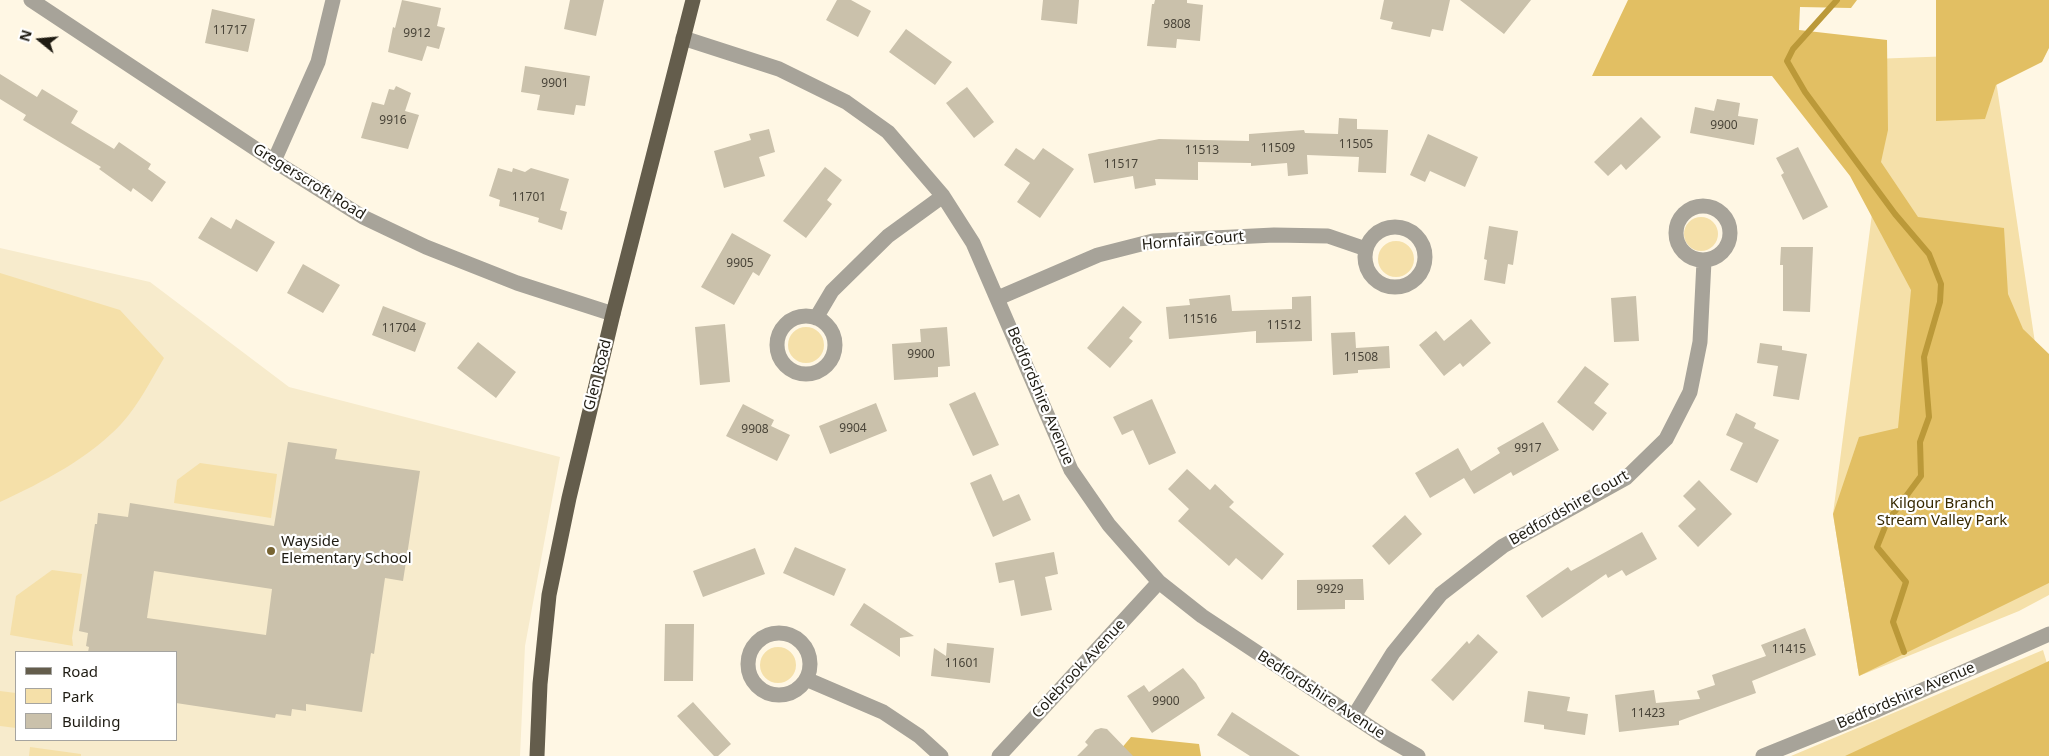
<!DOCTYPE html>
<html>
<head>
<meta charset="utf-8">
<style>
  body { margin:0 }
  #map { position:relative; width:2049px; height:756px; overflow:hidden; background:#fff7e4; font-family:"Noto Sans",sans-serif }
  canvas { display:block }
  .legend { position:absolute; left:15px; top:651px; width:162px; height:90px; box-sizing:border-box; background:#fff; border:1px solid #a5a4a0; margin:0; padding:6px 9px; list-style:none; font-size:15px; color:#1e1b12 }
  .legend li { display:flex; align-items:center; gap:10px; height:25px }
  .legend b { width:25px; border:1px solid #a5a4a0 }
  .north { position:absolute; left:15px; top:15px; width:50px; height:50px; -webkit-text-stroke:4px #fff; paint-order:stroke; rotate:287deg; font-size:14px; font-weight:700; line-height:20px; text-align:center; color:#1e1b12 }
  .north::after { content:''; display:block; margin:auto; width:18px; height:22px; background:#1e1b12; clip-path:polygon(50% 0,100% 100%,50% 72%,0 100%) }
</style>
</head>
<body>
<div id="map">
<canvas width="2049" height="756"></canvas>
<ul class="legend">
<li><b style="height:6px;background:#645d4c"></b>Road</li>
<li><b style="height:14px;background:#f5e0a9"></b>Park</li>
<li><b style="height:14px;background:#cac1ab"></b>Building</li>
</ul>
<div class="north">N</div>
</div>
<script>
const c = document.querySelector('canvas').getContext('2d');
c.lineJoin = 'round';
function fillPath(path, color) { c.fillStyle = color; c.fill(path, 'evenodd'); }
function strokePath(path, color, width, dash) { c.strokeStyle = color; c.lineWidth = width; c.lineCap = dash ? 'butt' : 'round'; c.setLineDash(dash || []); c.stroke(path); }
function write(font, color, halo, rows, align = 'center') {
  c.font = font + ' "Noto Sans",sans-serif'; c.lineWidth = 4.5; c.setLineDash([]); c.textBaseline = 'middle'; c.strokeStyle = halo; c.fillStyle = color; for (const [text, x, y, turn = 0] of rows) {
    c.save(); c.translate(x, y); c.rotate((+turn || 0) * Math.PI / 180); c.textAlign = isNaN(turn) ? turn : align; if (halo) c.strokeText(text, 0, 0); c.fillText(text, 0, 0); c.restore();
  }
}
const built = new Path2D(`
  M0 248 150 282 289 387 560 457 525 646 520 756H0ZM16 652H176V740H16Z`);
const green = new Path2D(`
  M1953 56 1994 67 2049 437V595L2019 611 1859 676 1833 514 1876 183 1792 62Z
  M1684 234a17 17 0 1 1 34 0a17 17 0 1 1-34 0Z
  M1378 259a18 18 0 1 1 36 0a18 18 0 1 1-36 0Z
  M0 273 120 310 164 358C151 380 139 404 122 423 90 458 43 482 0 502Z
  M788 345a18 18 0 1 1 36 0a18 18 0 1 1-36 0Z
  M200 463 277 474 271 518 174 503 177 480Z
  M52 570 82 574 72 638 73 646 10 635 16 596Z
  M760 665a18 18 0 1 1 36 0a18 18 0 1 1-36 0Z
  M2043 650 2049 670V756H1791Z
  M0 691 16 693V728L0 726Z
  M30 747 81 754V756H29Z`);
const forest = new Path2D(`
  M1628 0H1857L1851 8 1800 7 1799 30 1887 40 1888 130 1881 162 1918 217 2004 228 2008 294 2023 329 2049 354V583L1859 676 1833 514 1859 437 1898 428 1911 290 1850 176 1772 76H1592Z
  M1936 0H2049V48L2042 62 1996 85 1985 119 1936 121Z
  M2049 661V756H1845Z
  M1131 737 1199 744 1201 756H1115Z`);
const stream = new Path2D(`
  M1837 0 1793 49 1787 61 1805 92 1895 214 1929 254 1941 284 1940 302 1924 357 1929 417 1920 442 1921 476 1887 522 1877 547 1906 582 1893 622 1904 652`);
const building = new Path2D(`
  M402 0 441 8 437 26 445 28 439 49 427 46 422 61 388 52 393 27 395 28Z
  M570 0H604L596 36 564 29Z
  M837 0H851L871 11 858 37 826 20Z
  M1043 0H1079L1077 24 1041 20Z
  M1155 0H1187V3L1203 5 1200 41 1177 39 1176 48 1147 46 1152 4H1154Z
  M1384 0H1450L1443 31 1432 29 1430 37 1391 29 1393 22 1380 19Z
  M1460 0H1531L1504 34Z
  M212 9 255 19 248 52 205 43Z
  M906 29 952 62 935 85 889 52Z
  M525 66 590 76 585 106 576 105 574 115 537 110 540 95 521 92Z
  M0 74 37 97 42 89 78 111 71 123 114 149 119 142 151 164 148 169 166 182 152 202 133 188 131 192 99 169 101 167 23 120 26 115 0 99Z
  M396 86 411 93 405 111 419 115 408 149 361 138 372 102 384 105 389 89 394 90Z
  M967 87 994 122 974 138 946 103Z
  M1717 99 1740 103 1738 116 1758 119 1754 145 1690 133 1695 107 1714 111Z
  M1641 117 1661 137 1626 170 1621 164 1608 176 1594 162Z
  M1339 118 1357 119V129L1388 130 1386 173 1358 172 1359 157 1307 155 1308 174 1288 176 1287 163 1251 166V163L1198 162V180L1155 179 1156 185 1135 189 1133 176 1094 183 1088 154 1159 139 1249 141V134L1304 130 1305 133 1338 134Z
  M769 129 775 152 759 157 765 176 724 188 714 151 751 140 749 134Z
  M1428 134 1478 157 1465 187 1430 171 1425 182 1410 175Z
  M1798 147 1828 207 1803 220 1781 175 1784 173 1776 158Z
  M1016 148 1034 160 1043 148 1074 169 1040 218 1017 202 1030 183 1004 165Z
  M825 167 842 180 827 200 832 204 806 238 783 221Z
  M498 168 512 172 513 168 525 172 531 168 569 179 560 210 567 212 562 230 538 222 539 218 499 206 500 200 489 196Z
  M211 217 231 229 236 219 275 242 257 272 198 238Z
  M1489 226 1518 231 1513 265 1508 264 1505 284 1484 280 1487 260 1484 259Z
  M732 233 771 255 759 276 753 272 734 305 701 287Z
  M1781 247H1813L1810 312 1783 311V265H1780Z
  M303 264 340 285 323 313 287 293Z
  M1230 295 1232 311 1292 309V297L1311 296 1312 341 1256 343V331L1169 339 1166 307 1190 305 1189 299Z
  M1636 296 1639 341 1614 342 1611 298Z
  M383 306 426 323 415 352 372 335Z
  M1123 306 1142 322 1129 338 1133 341 1110 368 1087 348Z
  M1471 319 1491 343 1463 367 1460 363 1444 376 1419 345 1436 331 1444 341Z
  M725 324 730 382 700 385 695 327Z
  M947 327 950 366 938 367V377L894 380 892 344 921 342 920 329Z
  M1355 332 1356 348 1389 346 1390 368 1358 370V373L1333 375 1331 333Z
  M478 342 516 372 496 398 457 368Z
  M1760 343 1782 346V350L1807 354 1799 400 1773 396 1778 366 1757 363Z
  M1585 366 1609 384 1594 403 1607 413 1593 431 1557 402Z
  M975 392 999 445 973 456 949 404Z
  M1152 399 1176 453 1149 465 1133 430 1122 435 1113 417Z
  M876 403 887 431 830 454 819 426Z
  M743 404 774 420 771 426 790 435 777 461 726 436Z
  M1736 413 1756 423 1754 428 1779 440 1757 483 1730 470 1743 443 1726 435Z
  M1543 422 1559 450 1513 476 1511 472 1474 494 1464 478 1430 498 1415 473 1458 448 1471 471 1500 453 1497 448Z
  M288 442 337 449 335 459 420 471 403 581 385 578 374 654 371 653 362 712 306 704V711L292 709 291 716 276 714 275 718 176 703V652H88L89 647 86 646 88 633 79 631 95 524H97L98 513 128 517 130 503 274 526ZM154 571 272 589 266 635 147 618Z
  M1187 469 1210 490 1215 484 1234 502 1229 507 1284 554 1262 580 1236 558 1229 566 1178 521 1189 509 1168 489Z
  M991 474 1003 501 1019 494 1031 520 993 537 970 483Z
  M1699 480 1732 514 1698 547 1678 526 1696 509 1683 496Z
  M1405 515 1422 534 1389 565 1372 546Z
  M1642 532 1657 559 1626 576 1622 570 1608 578 1606 574 1542 618 1526 596 1568 567 1571 571Z
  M795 547 846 569 834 596 783 573Z
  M755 548 765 574 703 597 693 571Z
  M1054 552 1058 574 1045 577 1052 610 1021 616 1014 580 999 583 995 563Z
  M1363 579 1364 600H1345V609L1297 610V580Z
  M864 603 914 636 900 638V657L850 625Z
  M665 624H694L693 681H664Z
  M1805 628 1816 655 1752 681 1756 693 1679 721V725L1619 732 1615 695 1654 690 1656 703 1700 699 1697 691 1715 685 1712 675 1766 656 1761 645Z
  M1478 634 1498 652 1453 701 1431 680 1467 641 1469 644Z
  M947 643 994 648 990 683 931 676 934 648 946 656Z
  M1183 668 1196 683 1205 698 1152 733 1127 696 1144 685 1149 692Z
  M1528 691 1570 697 1567 711 1588 714 1585 735 1544 729V725L1524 722Z
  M693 702 731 744 718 756H714L677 716Z
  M1232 712 1300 756H1250L1217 735Z
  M1101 728 1107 729 1133 756H1077L1088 745 1085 742 1095 730Z`);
const minor = new Path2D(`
  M31 0 274 161 363 217 426 247 517 283 613 314
  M683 38 779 69 846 102 888 132 943 196 973 243 1071 470 1109 525 1159 582 1202 616 1385 737 1418 756
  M274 161 318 62 333 0
  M1676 233a27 27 0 1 1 54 0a27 27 0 1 1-54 0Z
  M1365 257a30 30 0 1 1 60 0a30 30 0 1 1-60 0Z
  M998 298 1098 255 1153 241 1274 235 1328 236 1366 249
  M777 345a29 29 0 1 1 58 0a29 29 0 1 1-58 0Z
  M816 318 832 291 888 236 943 196
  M748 664a31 31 0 1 1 62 0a31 31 0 1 1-62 0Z
  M806 679 883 712 919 736 941 756
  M1354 716 1393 653 1441 594 1503 546 1626 478 1666 439 1690 392 1700 342 1704 261
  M999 756 1159 582
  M1763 756 1877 710 2049 634`);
const major = new Path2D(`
  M537 756 540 684 549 595 569 498 613 314 693 0`);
const markers = [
  [271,551,5,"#776432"]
];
const numberNames = [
  ["9808",1177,25],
  ["11717",230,31],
  ["9912",417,34],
  ["9901",555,84],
  ["9916",393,121],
  ["9900",1724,126],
  ["11505",1356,145],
  ["11509",1278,149],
  ["11513",1202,151],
  ["11517",1121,165],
  ["11701",529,198],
  ["9905",740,264],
  ["11516",1200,320],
  ["11512",1284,326],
  ["11704",399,329],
  ["9900",921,355],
  ["11508",1361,358],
  ["9904",853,429],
  ["9908",755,430],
  ["9917",1528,449],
  ["9929",1330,590],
  ["11415",1789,650],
  ["11601",962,664],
  ["9900",1166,702],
  ["11423",1648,714]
];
const streetNames = [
  ["Gregerscroft Road",309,182,32],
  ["Hornfair Court",1193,241,-5],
  ["Glen Road",598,375,-76],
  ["Bedfordshire Avenue",1040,396,67],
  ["Bedfordshire Court",1569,508,-30],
  ["Colebrook Avenue",1079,669,-47],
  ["Bedfordshire Avenue",1321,695,33],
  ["Bedfordshire Avenue",1906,696,-23]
];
const parkNames = [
  ["Kilgour Branch",1942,504],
  ["Stream Valley Park",1942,521]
];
const poiNames = [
  ["Wayside",281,542],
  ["Elementary School",281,559]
];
fillPath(built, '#f7ebcc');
fillPath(green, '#f5e0a9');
fillPath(forest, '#e2bf63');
strokePath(stream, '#bb9939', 6);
fillPath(building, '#cac1ab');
strokePath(minor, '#a7a399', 15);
strokePath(major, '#645d4c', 15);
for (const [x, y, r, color] of markers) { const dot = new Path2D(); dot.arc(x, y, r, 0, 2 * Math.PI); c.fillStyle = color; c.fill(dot); strokePath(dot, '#fff', 2); }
write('12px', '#494438', null, numberNames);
write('15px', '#1e1b12', '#fff', streetNames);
write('15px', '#372900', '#fff', parkNames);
write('15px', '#1e1b12', '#fff', poiNames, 'left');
</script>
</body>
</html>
